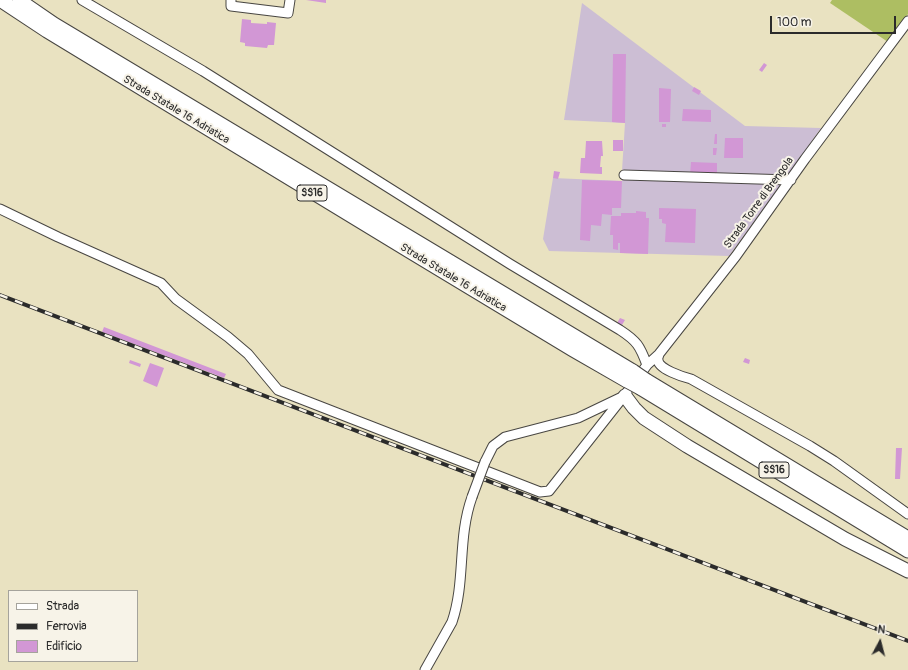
<!DOCTYPE html>
<html>
<head>
<meta charset="utf-8">
<style>
  body { margin:0 }
  #map { position:relative; width:908px; height:670px; overflow:hidden; background:#e9e2c1; font-family:Pangolin,sans-serif }
  canvas { display:block }
  .legend { position:absolute; left:8px; top:590px; width:130px; height:72px; box-sizing:border-box; background:#f7f3e8; border:1px solid #a5a39c; margin:0; padding:5px 7px; list-style:none; font-size:12px; color:#2b2b2b }
  .legend li { display:flex; align-items:center; gap:8px; height:20px }
  .legend b { width:20px; border:1px solid #a5a39c }
  .north { position:absolute; left:860px; top:622px; width:40px; height:40px; -webkit-text-stroke:3px #f7f3e8; paint-order:stroke; rotate:7deg; font-size:11px; font-weight:700; line-height:16px; text-align:center; color:#2b2b2b }
  .north::after { content:''; display:block; margin:auto; width:14px; height:18px; background:#2b2b2b; clip-path:polygon(50% 0,100% 100%,50% 72%,0 100%) }
  .scale { position:absolute; left:770px; top:16px; width:126px; height:18px; box-sizing:border-box; border:2px solid #2b2b2b; border-top:0; padding-left:5px; font-size:12px; line-height:14px; white-space:nowrap; color:#2b2b2b; -webkit-text-stroke:3px #f7f3e8; paint-order:stroke }
</style>
</head>
<body>
<div id="map">
<canvas width="908" height="670"></canvas>
<ul class="legend">
<li><b style="height:5px;background:#fff"></b>Strada</li>
<li><b style="height:5px;background:#2b2b2b"></b>Ferrovia</li>
<li><b style="height:11px;background:#d297d5"></b>Edificio</li>
</ul>
<div class="north">N</div>
<div class="scale">100 m</div>
</div>
<script>
const c = document.querySelector('canvas').getContext('2d');
c.lineJoin = 'round';
function fillPath(path, color) { c.fillStyle = color; c.fill(path, 'evenodd'); }
function strokePath(path, color, width, dash) { c.strokeStyle = color; c.lineWidth = width; c.lineCap = dash ? 'butt' : 'round'; c.setLineDash(dash || []); c.stroke(path); }
function write(font, color, halo, rows, align = 'center') {
  c.font = font + ' Pangolin,sans-serif'; c.lineWidth = 4; c.setLineDash([]); c.textBaseline = 'middle'; c.strokeStyle = halo; c.fillStyle = color; for (const [text, x, y, turn = 0] of rows) {
    c.save(); c.translate(x, y); c.rotate((+turn || 0) * Math.PI / 180); c.textAlign = isNaN(turn) ? turn : align; if (halo) c.strokeText(text, 0, 0); c.fillText(text, 0, 0); c.restore();
  }
}
const industrial = new Path2D(`
  M582 3 745 126 821 128 787 177 622 171 625 123 564 120Z
  M622 177 783 182 729 256 549 251 543 239 553 178 622 181Z`);
const green = new Path2D(`
  M832 0H908V14L888 42 830 3Z`);
const building = new Path2D(`
  M306 0H326V3Z
  M242 19 251 20V23L267 24V22L276 23 274 45H268L267 48 245 46V43L240 42Z
  M613 54H626L625 123 612 122Z
  M764 63 767 65 762 72 759 70Z
  M694 87 701 91 699 95 692 91Z
  M659 88 671 89 670 122H659Z
  M683 109 711 110V122L682 121Z
  M662 124H666V127H662Z
  M715 134H717V144H714Z
  M725 138H743V158H724Z
  M613 140H623V151H613Z
  M586 141H602L603 156H601L600 167H602V174L580 173 581 158H585Z
  M713 148H717L716 155H713Z
  M691 162 717 163V176L690 175Z
  M554 171 560 172 558 179 553 178Z
  M582 180 622 181 621 208H612V215L602 214 601 226 591 225 590 241 580 240Z
  M659 208 696 209 695 243 665 242 666 224 662 223V219H659Z
  M636 211 646 212V218H649L648 254 620 253V243H618V250L613 249V235H610L611 216H621V213H636Z
  M620 318 625 320 622 325 617 323Z
  M104 327 226 374 224 378 102 332Z
  M745 358 750 360 749 364 743 362Z
  M130 360 141 364 140 367 129 363Z
  M150 363 164 368 157 387 143 381Z
  M896 448H902L900 479H895Z`);
const minor = new Path2D(`
  M82 0 203 71 510 264 620 330C637 341 640 346 647 365
  M231 0V6L288 13 290 0
  M624 175 791 180
  M0 209 58 237 161 283 176 299 228 337 248 354 278 390 540 492 549 491 627 392
  M659 354C659 356 657 358 658 360 658 369 683 377 691 379L810 446 834 461 908 514
  M636 380 647 365 659 354 736 256 805 159 908 21
  M485 462 493 446 505 437 578 418 624 396
  M425 670 452 622C466 581 457 539 472 497`);
const highway = new Path2D(`
  M0 0 47 31 409 251 573 350 627 381
  M19 0 54 24 633 371
  M646 380 908 538
  M640 388 908 551
  M625 396 634 408 644 418 687 446 845 539 908 571`);
const rail = new Path2D(`
  M0 295 908 641`);
const minorBridge = new Path2D(`
  M472 497 485 462`);
const highwayBridge = new Path2D(`
  M633 371 646 380
  M627 381 640 388`);
const shields = [
  [312,193,30],
  [774,470,30]
];
const shieldNames = [
  ["SS16",312,193],
  ["SS16",774,470]
];
const streetNames = [
  ["Strada Statale 16 Adriatica",176,110,31],
  ["Strada Torre di Brengola",759,203,-54],
  ["Strada Statale 16 Adriatica",453,278,31]
];
fillPath(industrial, '#ccbed4');
fillPath(green, '#adbe62');
fillPath(building, '#d297d5');
strokePath(minor, '#484642', 11);
strokePath(highway, '#484642', 15);
strokePath(minor, '#fff', 9);
strokePath(highway, '#fff', 13);
strokePath(rail, '#2b2b2b', 4);
strokePath(rail, '#f7f3e8', 2.5, [8]);
strokePath(minorBridge, '#484642', 11, []);
strokePath(highwayBridge, '#484642', 15, []);
strokePath(minorBridge, '#fff', 9);
strokePath(highwayBridge, '#fff', 13);
for (const [x, y, w] of shields) { const box = new Path2D(); box.roundRect(x - w / 2, y - 8, w, 16, 3); c.fillStyle = '#f7f3e8'; c.fill(box); strokePath(box, '#2b2b2b', 1); }
write('bold 10px', '#2b2b2b', null, shieldNames);
write('11px', '#2b2b2b', '#f7f3e8', streetNames);
</script>
</body>
</html>
